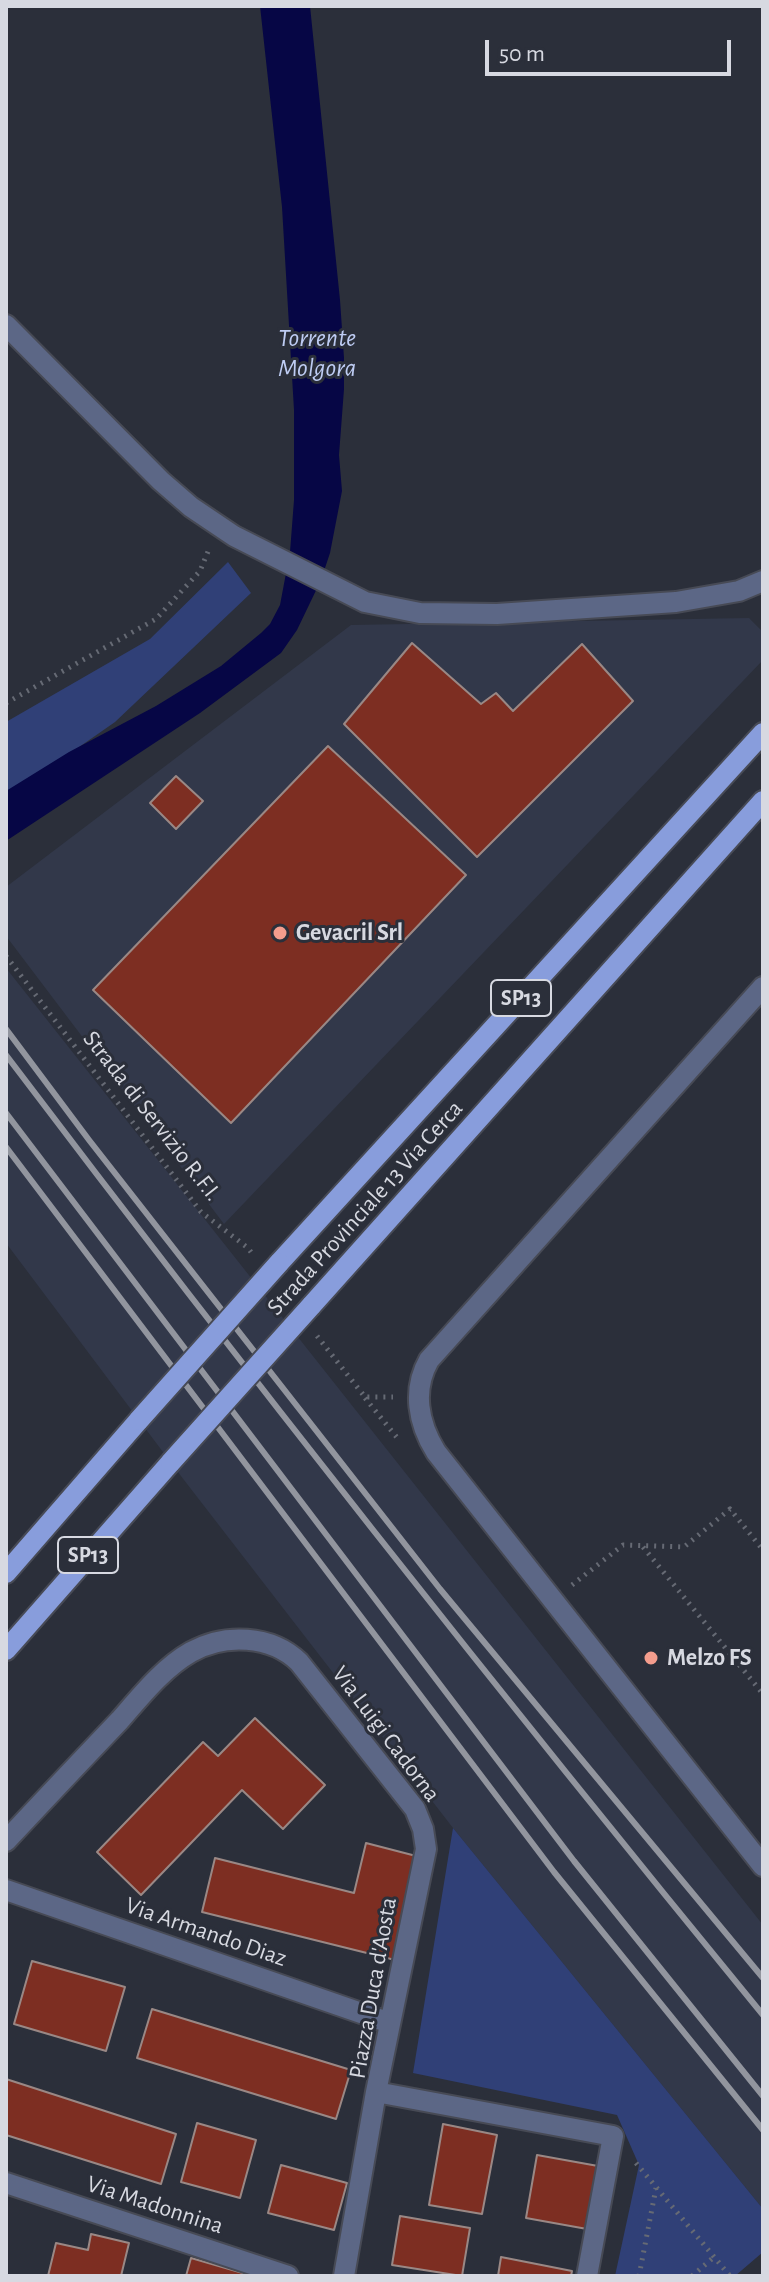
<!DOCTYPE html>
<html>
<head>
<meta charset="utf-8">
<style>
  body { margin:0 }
  #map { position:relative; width:769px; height:2282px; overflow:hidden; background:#2b2f3a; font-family:"Alegreya Sans",sans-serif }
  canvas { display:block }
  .frame { position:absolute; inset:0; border:8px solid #d7d9e1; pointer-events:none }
  .scale { position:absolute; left:485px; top:40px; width:246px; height:36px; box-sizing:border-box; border:4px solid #d7d9e1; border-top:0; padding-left:10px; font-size:24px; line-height:28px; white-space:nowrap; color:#d7d9e1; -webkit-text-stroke:6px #2b2f3a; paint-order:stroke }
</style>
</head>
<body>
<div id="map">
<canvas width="769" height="2282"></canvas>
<div class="frame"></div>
<div class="scale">50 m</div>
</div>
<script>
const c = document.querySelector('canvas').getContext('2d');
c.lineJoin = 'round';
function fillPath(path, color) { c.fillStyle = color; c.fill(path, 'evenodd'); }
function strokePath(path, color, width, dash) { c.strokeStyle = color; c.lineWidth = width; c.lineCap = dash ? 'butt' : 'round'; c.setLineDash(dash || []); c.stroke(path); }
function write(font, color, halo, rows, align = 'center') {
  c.font = font + ' "Alegreya Sans",sans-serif'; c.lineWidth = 6; c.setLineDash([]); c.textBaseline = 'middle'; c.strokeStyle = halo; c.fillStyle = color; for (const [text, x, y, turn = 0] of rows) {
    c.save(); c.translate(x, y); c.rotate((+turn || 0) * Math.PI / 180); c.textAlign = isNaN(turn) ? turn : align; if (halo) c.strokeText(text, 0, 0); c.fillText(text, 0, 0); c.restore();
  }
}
const built = new Path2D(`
  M749 618 763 632V660L224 1224 6 936V887L351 625Z
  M6 968 763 1925V2209L453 1828 184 1480 6 1243Z`);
const green = new Path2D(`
  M228 562 251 593 115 722 6 798V722L150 639Z
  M453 1828 763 2209V2252L735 2276H615L639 2165 617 2115 413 2073Z`);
const water = new Path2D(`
  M260 6H310L340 300 344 358V389L339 455 342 491 330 553 321 580 297 630 281 653 200 713 6 841V791L69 752 156 706 221 666 261 633 270 624 280 605 290 552 294 500V410L282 207Z`);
const building = new Path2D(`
  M412 643 481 704 496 693 513 711 582 644 633 701 477 857 344 724Z
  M328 746 466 875 231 1123 93 990Z
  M176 776 203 801 176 829 150 803Z
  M255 1718 325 1785 283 1829 242 1790 141 1895 97 1852 203 1742 218 1756Z
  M366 1843 420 1857 395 1960 202 1912 215 1858 354 1893Z
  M32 1961 125 1987 106 2051 14 2024Z
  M152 2009 351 2070 336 2119 137 2058Z
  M6 2079 176 2134 161 2184 6 2135Z
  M197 2123 256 2140 240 2198 181 2182Z
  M443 2124 497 2135 482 2214 429 2205Z
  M537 2155 598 2166 587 2229 526 2218Z
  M281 2165 347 2183 334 2230 268 2213Z
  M400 2216 470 2228 462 2276 392 2265Z
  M91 2234 129 2243 121 2276H48L56 2243 88 2250Z
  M501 2257 572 2271 571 2276H498Z
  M191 2258 253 2276H186Z`);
const path = new Path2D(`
  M6 703 156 619 200 571 209 549
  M6 956 201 1212 248 1248 254 1256
  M317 1336 365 1397H393
  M365 1398 399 1440
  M643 1547 763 1694
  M572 1585 623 1545 684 1547 730 1509 763 1550
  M636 2163 730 2276
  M639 2276 656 2188
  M692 2276 714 2257`);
const minor = new Path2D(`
  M6 325 161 481 191 507 234 536 365 602 420 613 497 614 676 602 739 591 763 581
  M763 987 429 1360C412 1390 418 1423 436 1452L763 1866
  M6 1841C44 1800 82 1760 120 1720 141 1696 163 1668 191 1652 225 1633 271 1635 299 1662L415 1809 423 1829 426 1849 376 2092 344 2276
  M6 1890 390 2023
  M376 2092 613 2136 587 2276
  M6 2183 288 2276`);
const major = new Path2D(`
  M279 1263 763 733
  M311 1306 763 801
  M6 1573 139 1420
  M6 1650 171 1462`);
const rail = new Path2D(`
  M6 1029 89 1140 440 1589 763 1978
  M6 1055C252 1380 505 1700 763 2015
  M6 1113 574 1861 763 2096
  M6 1147 554 1872 763 2130`);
const majorBridge = new Path2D(`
  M139 1420 279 1263
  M171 1462 311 1306`);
const markers = [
  [280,933,8,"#f49d8d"],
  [651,1658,8,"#f49d8d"]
];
const shields = [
  [521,998,60],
  [88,1555,60]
];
const shieldNames = [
  ["SP13",521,998],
  ["SP13",88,1555]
];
const poiNames = [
  ["Gevacril Srl",296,933],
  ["Melzo FS",667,1658]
];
const streetNames = [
  ["Strada di Servizio R.F.I.",152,1116,52],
  ["Strada Provinciale 13 Via Cerca",365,1208,-48],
  ["Via Luigi Cadorna",386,1734,53],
  ["Via Armando Diaz",206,1932,19],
  ["Piazza Duca d'Aosta",373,1988,-80],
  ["Via Madonnina",155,2205,18]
];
const waterNames = [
  ["Torrente",317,338],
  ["Molgora",317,368]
];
fillPath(built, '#32384a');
fillPath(green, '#304077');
fillPath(water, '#060645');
fillPath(building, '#7d2e22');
strokePath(building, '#9a8885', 2);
strokePath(minor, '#474a55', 24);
strokePath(major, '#474a55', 24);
strokePath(path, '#666a74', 5, [2, 6]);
strokePath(minor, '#5c6786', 20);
strokePath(major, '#889ddc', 20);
strokePath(rail, '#92959e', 6);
strokePath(majorBridge, '#474a55', 24, []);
strokePath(majorBridge, '#889ddc', 20);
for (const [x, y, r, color] of markers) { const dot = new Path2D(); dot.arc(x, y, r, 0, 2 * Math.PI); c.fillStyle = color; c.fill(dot); strokePath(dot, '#2b2f3a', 3); }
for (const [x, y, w] of shields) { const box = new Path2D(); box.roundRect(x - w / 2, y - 18, w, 36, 6); c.fillStyle = '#2b2f3a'; c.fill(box); strokePath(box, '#d7d9e1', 2); }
write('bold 22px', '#d7d9e1', null, shieldNames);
write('bold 24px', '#d7d9e1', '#2b2f3a', poiNames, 'left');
write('24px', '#d7d9e1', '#2b2f3a', streetNames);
write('italic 26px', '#beccf3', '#2b2f3a', waterNames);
</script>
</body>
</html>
